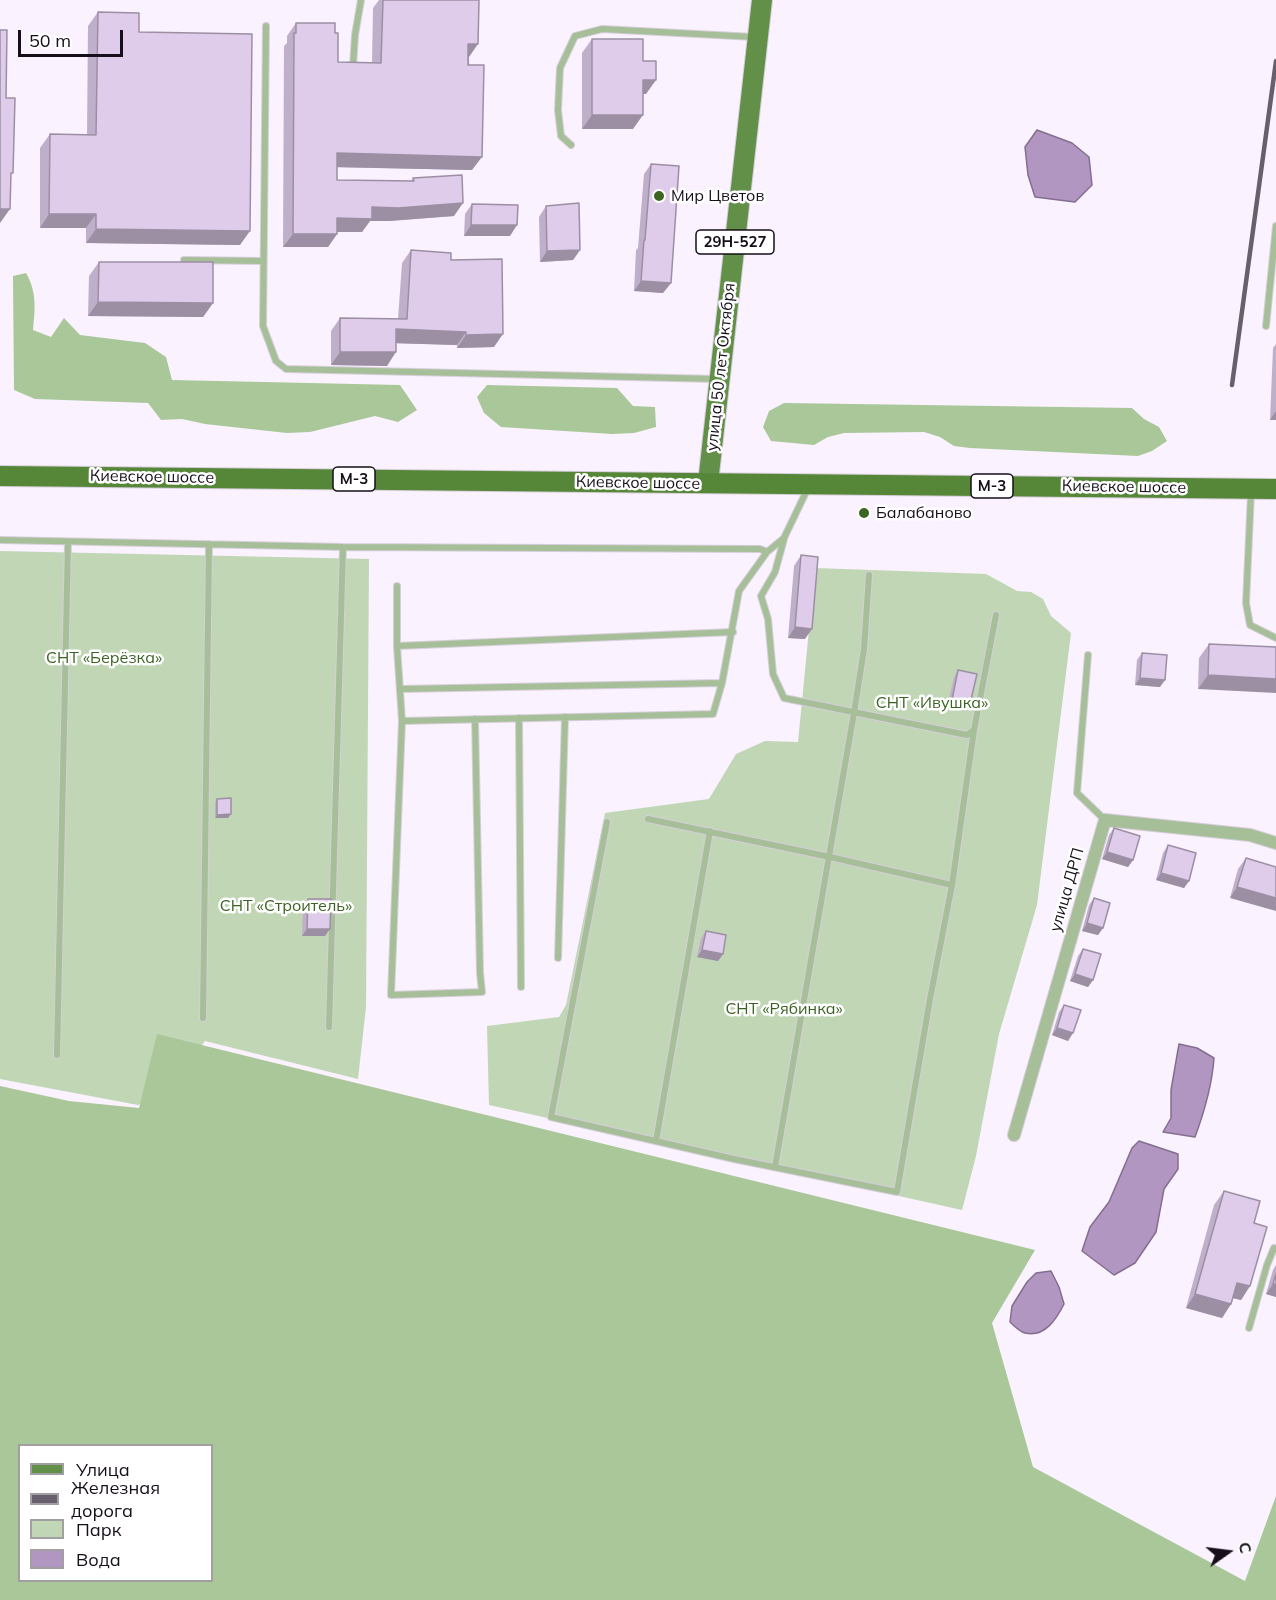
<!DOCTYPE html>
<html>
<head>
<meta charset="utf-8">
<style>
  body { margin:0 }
  #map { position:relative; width:1276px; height:1600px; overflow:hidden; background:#faf2fe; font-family:Mulish,sans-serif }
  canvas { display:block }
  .legend { position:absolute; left:18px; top:1444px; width:195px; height:138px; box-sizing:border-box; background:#fff; border:2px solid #a29fa3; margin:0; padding:8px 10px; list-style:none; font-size:18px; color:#160f1a }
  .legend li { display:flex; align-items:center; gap:12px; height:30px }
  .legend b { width:30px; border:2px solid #a29fa3 }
  .north { position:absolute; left:1198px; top:1522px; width:60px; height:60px; -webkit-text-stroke:4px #fff; paint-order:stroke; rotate:76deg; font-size:16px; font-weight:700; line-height:24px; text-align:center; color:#160f1a }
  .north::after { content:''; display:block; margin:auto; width:21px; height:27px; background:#160f1a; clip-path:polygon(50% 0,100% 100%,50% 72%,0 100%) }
  .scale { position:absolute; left:18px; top:30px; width:105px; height:27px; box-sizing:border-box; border:3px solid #160f1a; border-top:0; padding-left:8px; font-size:18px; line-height:21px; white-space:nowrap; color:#160f1a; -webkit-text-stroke:4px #fff; paint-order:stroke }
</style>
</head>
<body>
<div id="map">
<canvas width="1276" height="1600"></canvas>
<ul class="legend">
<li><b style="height:8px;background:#639049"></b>Улица</li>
<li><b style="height:8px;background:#675f6b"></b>Железная дорога</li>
<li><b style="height:16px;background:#c0d6b5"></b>Парк</li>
<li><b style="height:16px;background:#b296c2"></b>Вода</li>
</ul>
<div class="north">С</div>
<div class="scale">50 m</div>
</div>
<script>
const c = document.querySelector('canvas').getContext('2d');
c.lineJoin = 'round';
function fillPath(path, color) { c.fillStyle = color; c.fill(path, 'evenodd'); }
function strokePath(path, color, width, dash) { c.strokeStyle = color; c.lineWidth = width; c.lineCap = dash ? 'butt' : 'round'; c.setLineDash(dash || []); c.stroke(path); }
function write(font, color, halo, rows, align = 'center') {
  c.font = font + ' Mulish,sans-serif'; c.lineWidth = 5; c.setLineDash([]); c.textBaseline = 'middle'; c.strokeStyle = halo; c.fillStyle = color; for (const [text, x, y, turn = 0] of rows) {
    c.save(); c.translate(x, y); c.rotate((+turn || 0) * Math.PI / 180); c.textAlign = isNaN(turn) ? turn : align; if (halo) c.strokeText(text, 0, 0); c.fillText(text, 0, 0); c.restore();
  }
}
const green = new Path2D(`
  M0 551 369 559 366 1007 358 1079 205 1041 171 1085 138 1105 0 1079Z
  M815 568 986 574 1017 591 1031 592 1043 599 1051 616 1071 633 1037 905 999 1034 976 1156 962 1210 489 1105 487 1026 559 1017 566 1005 605 813 709 799 736 754 765 741 798 742Z`);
const forest = new Path2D(`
  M26 273C37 292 35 309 33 330L51 337 64 318 80 335 145 343 166 357 172 380 400 385 417 410 398 422 375 416 310 432 287 433 205 424 182 419 161 420 148 403 35 399 14 390 13 276Z
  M487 385 617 388 633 406 655 407 656 427 634 433 612 434 501 427 484 413 477 397Z
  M784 403 1132 408 1144 419 1159 427 1167 441 1152 451 1138 456 970 448 954 446 940 437 924 432 844 433 828 437 814 445 771 441 763 427 769 411Z
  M157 1034 1035 1250 992 1323 1033 1467 1245 1581 1276 1496V1600H0V1086L69 1101 139 1108ZM20 1446H212V1580H20Z`);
const water = new Path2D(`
  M1037 130 1072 143 1089 157 1092 185 1075 202 1035 197 1028 175 1025 147Z
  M1179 1044 1197 1048 1214 1058C1212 1086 1205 1110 1195 1137L1163 1132 1171 1118V1090Z
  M1139 1141 1178 1154V1169L1164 1189 1156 1232 1135 1263 1114 1275 1082 1251 1090 1227 1109 1202 1132 1148Z
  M1051 1271 1059 1287 1064 1304C1057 1318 1045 1338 1025 1333 1020 1332 1014 1326 1010 1322L1012 1306 1027 1282 1036 1273Z`);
const service = new Path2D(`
  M266 26 263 326 276 361 286 369 716 379
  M353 67 355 35 361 0
  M571 145 561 136 558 110 560 68 575 36 602 29 754 37
  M184 260 263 261
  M1266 326 1276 226
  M1251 493 1246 603 1250 625 1276 638
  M784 539 775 572 761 596 768 619 773 674 784 698 967 735 974 730 996 615
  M0 540 343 547 329 1027
  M343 547 760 549 767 552
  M397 586V646L402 721 391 995 482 992 480 973 475 719
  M397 646 733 632
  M1088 655 1077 793 1105 820
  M401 689 722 683 739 591 767 552 784 538 808 488
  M519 718 521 987
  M402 721 713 714 722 683
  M648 819 830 857 952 885
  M607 822 551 1117 734 1159 897 1192 930 999 952 885 974 730
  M558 958 565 717
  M203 1018 209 544
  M57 1055 68 542
  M656 1141 710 831
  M775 1167 854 713 864 649 869 575
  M1249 1328 1267 1265 1274 1248 1276 1249`);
const minor = new Path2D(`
  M1014 1135 1105 820 1250 835 1276 843`);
const primary = new Path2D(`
  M708 483 762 0`);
const trunk = new Path2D(`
  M0 476 1276 489`);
const rail = new Path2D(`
  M1232 385 1276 61`);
const wall = new Path2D(`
  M379 0H383L469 57 472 170 337 167V180L411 181 413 178 454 216 389 221H370L362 232H337V234L328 247H283L284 46 287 43V36L296 23 335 33 338 62H372L373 8Z
  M98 12 139 32 240 245 86 243V228H40V148L50 134 87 135 88 26Z
  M592 39 643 61 646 94H643L633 129H582V53Z
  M651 164 671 283 663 293 634 291 636 250 638 248 644 174Z
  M472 204 510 236H464L465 214Z
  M546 206 580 250 573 260 540 262 539 217Z
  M411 250 451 260 494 347 457 348V345L396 343 387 366 331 365V331L340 318 398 319 402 263Z
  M99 262 213 303 203 317 88 316 89 276Z
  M1276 344V420H1270L1273 348Z
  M801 555 805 639 788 638 794 566Z
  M1209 644 1276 647 1198 689 1199 658Z
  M1142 653 1160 687 1135 685 1137 660Z
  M958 670 970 704 965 711 947 707 954 677Z
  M217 799 231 814 228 818H215V802Z
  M1114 828 1133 860 1128 867 1102 859 1109 835Z
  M1168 845 1189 881 1184 888 1156 880 1163 853Z
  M1246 858 1276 867 1230 898 1238 869Z
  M1094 898 1103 928 1098 935 1082 931 1089 905Z
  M308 899 325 936H302L303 906Z
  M706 931 723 954 718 961 697 957 701 938Z
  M1083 949 1093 980 1088 987 1070 981 1078 956Z
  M1064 1005 1068 1041 1052 1035 1059 1012Z
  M1224 1191 1254 1223 1250 1286 1241 1300 1233 1298 1231 1304 1222 1318 1186 1308 1214 1205Z
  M1276 1265V1297L1266 1294 1273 1270Z`);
const shadedWall = new Path2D(`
  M468 44H478L469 57H459Z
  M643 80H656L646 94H633Z
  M592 115H643L633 129H582Z
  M337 153 482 157 472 170 328 167Z
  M463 203 454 216 389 221H370L362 232H328L337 218 372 207Z
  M0 209H10L0 223Z
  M49 214H96L86 228H40Z
  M471 225H517L510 236H464Z
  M96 229 250 231 240 245 86 243Z
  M293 234H337L328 247H283Z
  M580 250 573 260 540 262 547 251Z
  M641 281 671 283 663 293 634 291Z
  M98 302 213 303 203 317 88 316Z
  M396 329 466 332 457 345 387 343Z
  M503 334 494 347 457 348 466 335Z
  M340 352H396L387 366 331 365Z
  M1276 411V420H1270Z
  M795 627 812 629 805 639 788 638Z
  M1208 675 1276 679V693L1198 689Z
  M1140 678 1165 680 1160 687 1135 685Z
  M952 700 970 704 965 711 947 707Z
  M231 814 228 818H215L217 815Z
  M1107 852 1133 860 1128 867 1102 859Z
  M1161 873 1189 881 1184 888 1156 880Z
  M1237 887 1276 898V911L1230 898Z
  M1087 923 1103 928 1098 935 1082 931Z
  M307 929H330L325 936H302Z
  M702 950 723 954 718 961 697 957Z
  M1075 974 1093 980 1088 987 1070 981Z
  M1057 1028 1073 1033 1068 1041 1052 1035Z
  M1237 1283 1250 1286 1241 1300 1228 1297Z
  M1273 1284H1276V1297L1266 1294Z
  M1195 1294 1231 1304 1222 1318 1186 1308Z`);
const building = new Path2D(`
  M383 0H479L478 44H468V65H484L482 157 337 153V180L414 181 413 178 462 175 463 203 398 208 372 207V219L337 218V234H293L294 33H296V23H335V33H338V62L381 63Z
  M98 12 139 13V32L252 34 250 231 96 229V214H49L50 134 96 135Z
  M0 30H7L6 98H15L13 173H11L10 209H0Z
  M592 39H643V61H656V80H643V115H592Z
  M651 164 679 166 671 283 641 281 644 240H645Z
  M579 203 580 250 547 251 546 206Z
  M472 204 518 205 517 225H471Z
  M411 250 451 253V260L502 259 503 334 466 335V332L396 329V352H340V318L407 319Z
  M99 262H213V303L98 302Z
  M801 555 818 557 812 629 795 627Z
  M1209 644 1276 647V679L1208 675Z
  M1142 653 1167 655 1165 680 1140 678Z
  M958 670 977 674 970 704 952 700Z
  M231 798V814L217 815V799Z
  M1114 828 1140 836 1133 860 1107 852Z
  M1168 845 1196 853 1189 881 1161 873Z
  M1246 858 1276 867V898L1237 887Z
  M1094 898 1110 903 1103 928 1087 923Z
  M308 899H331L330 929H307Z
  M706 931 726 935 723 954 702 950Z
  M1083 949 1101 954 1093 980 1075 974Z
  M1064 1005 1081 1010 1073 1033 1057 1028Z
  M1224 1191 1260 1201 1254 1223 1267 1227 1250 1286 1237 1283 1231 1304 1195 1294Z
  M1276 1274V1284H1273Z`);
const markers = [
  [659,196,6,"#3c6622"],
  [864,513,6,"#3c6622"]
];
const shields = [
  [735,242,78],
  [354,479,42],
  [992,486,42]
];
const shieldNames = [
  ["29Н-527",735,242],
  ["М-3",354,479],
  ["М-3",992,486]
];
const poiNames = [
  ["Мир Цветов",671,196],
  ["Балабаново",876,513]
];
const streetNames = [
  ["улица 50 лет Октября",721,367,-84],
  ["Киевское шоссе",152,477,1],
  ["Киевское шоссе",638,483,1],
  ["Киевское шоссе",1124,487,1],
  ["улица ДРП",1067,890,-74]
];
const parkNames = [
  ["СНТ «Берёзка»",104,658],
  ["СНТ «Ивушка»",932,703],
  ["СНТ «Строитель»",286,906],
  ["СНТ «Рябинка»",784,1009]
];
fillPath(green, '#c0d6b5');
fillPath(forest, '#a9c799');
fillPath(water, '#b296c2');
strokePath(water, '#836e90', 1.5);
strokePath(service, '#d6ceda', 8);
strokePath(minor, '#d6ceda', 14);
strokePath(primary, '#d6ceda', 22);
strokePath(trunk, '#d6ceda', 22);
strokePath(service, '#a6bf99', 6);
strokePath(minor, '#a6bf99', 12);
strokePath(primary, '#639049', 20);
strokePath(trunk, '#568738', 20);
strokePath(rail, '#675f6b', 4.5);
fillPath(wall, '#c0afca');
fillPath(shadedWall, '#9c8fa4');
fillPath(building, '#dfcceb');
strokePath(building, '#9c8fa4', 1.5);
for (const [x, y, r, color] of markers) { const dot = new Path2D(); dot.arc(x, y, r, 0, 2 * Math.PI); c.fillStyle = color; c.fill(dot); strokePath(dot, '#fff', 2); }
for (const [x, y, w] of shields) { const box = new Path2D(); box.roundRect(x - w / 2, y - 12, w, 24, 4.5); c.fillStyle = '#fff'; c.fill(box); strokePath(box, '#160f1a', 1.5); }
write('bold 15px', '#160f1a', null, shieldNames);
write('16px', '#160f1a', '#fff', poiNames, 'left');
write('16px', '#160f1a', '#fff', streetNames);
write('16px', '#3c6223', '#fff', parkNames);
</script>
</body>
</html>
